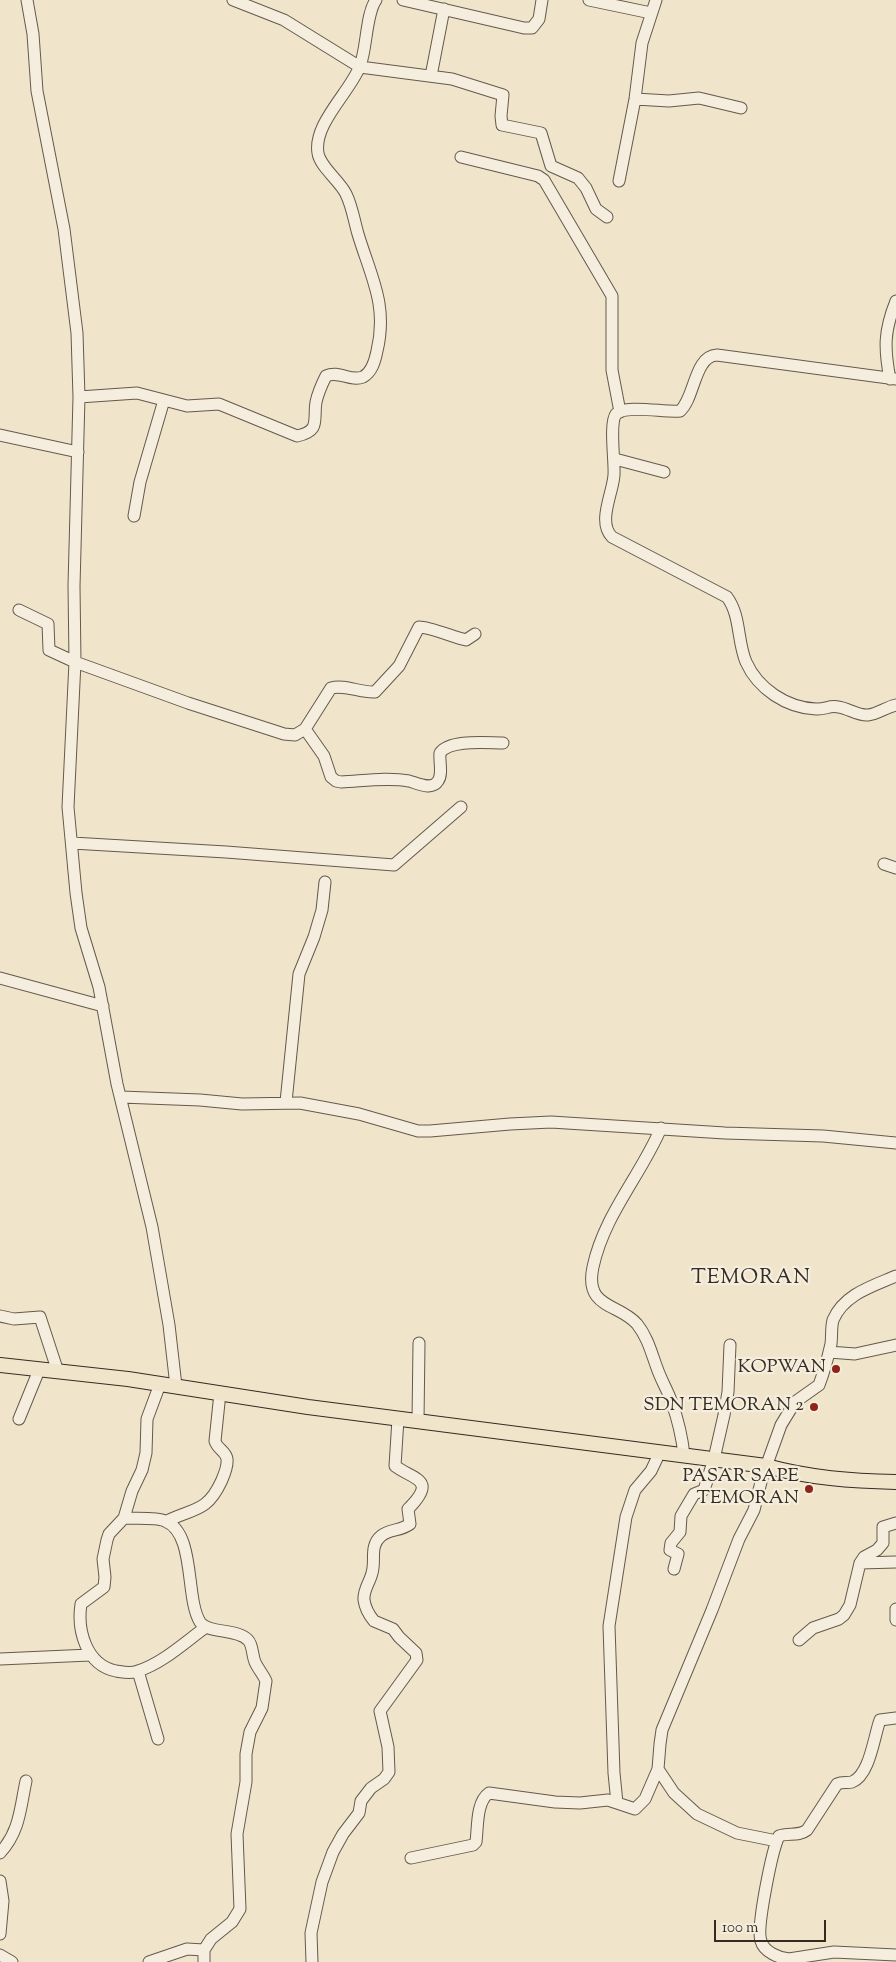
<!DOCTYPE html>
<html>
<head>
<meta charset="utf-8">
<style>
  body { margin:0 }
  #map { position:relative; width:896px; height:1962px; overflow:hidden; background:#f0e4ca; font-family:"Sorts Mill Goudy",serif }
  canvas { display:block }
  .scale { position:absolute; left:714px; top:1920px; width:112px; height:22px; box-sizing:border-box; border:2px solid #342c22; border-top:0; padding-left:6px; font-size:15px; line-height:18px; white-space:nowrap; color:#342c22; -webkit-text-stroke:4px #f5eddd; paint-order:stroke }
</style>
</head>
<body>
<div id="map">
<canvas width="896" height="1962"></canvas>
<div class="scale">100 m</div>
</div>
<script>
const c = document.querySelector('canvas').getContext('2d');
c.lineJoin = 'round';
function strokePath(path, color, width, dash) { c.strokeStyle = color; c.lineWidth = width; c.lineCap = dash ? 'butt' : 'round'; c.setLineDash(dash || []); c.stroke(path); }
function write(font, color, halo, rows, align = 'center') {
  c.font = font + ' "Sorts Mill Goudy",serif'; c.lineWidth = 4.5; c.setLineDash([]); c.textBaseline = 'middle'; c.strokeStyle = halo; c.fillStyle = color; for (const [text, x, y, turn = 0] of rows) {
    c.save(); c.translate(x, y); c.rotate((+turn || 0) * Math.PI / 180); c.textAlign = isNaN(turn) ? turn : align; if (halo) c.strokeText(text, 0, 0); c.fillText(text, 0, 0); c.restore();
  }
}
const minor = new Path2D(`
  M27 0 33 34 37 91 64 229 77 333 79 397 74 586 75 662 68 807 76 893 81 928 99 987 117 1084 152 1227 169 1325 176 1386
  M233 0 284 20 360 67 452 79 503 95 501 116 502 125 541 133 551 166 578 178 586 188 596 209 607 217
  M403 0 524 28H532L539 19 542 0
  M589 0 651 13
  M431 76 444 9
  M635 99 669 101 699 98 741 108
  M461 157 538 176 544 180 612 296V370L620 412
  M619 181 635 99 642 43 656 0
  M890 379C884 348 884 331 896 301
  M896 379 717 355C694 356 695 398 680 411 666 413 626 404 616 414 609 423 615 462 614 475 613 493 597 522 612 537L727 597C741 616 737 641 746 662 758 689 787 708 816 709 824 710 830 705 838 707 848 708 858 716 868 715 878 714 886 707 896 705
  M79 397 137 393 187 406 219 404 297 436C321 431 313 420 316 402 318 393 322 384 326 376 339 370 350 382 363 377 372 372 375 361 377 351 388 305 371 277 358 234 354 220 352 206 346 194 340 181 320 167 318 153 313 124 350 92 360 66 367 48 366 13 376 0
  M0 435 78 452
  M615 459 664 472
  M134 516 140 482 164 400
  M19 610 48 624 49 650 75 662 188 703 284 734 295 735 305 729 331 688C345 684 360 693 375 692L399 666 419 627C430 627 453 637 466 640L475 634
  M305 729 324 756 331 777 336 781 341 782C363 781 387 777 409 781 417 783 432 791 438 781 443 774 439 762 440 753 450 739 487 743 503 743
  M72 843 226 852 394 865 461 807
  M884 864 896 868
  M0 978 103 1006
  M121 1097 200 1100 242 1104 300 1103 359 1114 418 1131H430L510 1124 551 1122 725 1133 823 1136 896 1143
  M286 1102 299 974 314 937 322 910 325 882
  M661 1128C641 1175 604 1215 593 1267 584 1309 619 1303 637 1324 648 1338 651 1352 657 1368 661 1380 668 1391 672 1403 678 1420 682 1437 684 1455
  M0 1316 14 1319 40 1317 58 1372
  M829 1352 855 1354 896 1345
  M160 1384 147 1419 146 1453 142 1470 132 1491 124 1518 109 1534 107 1540 103 1559 105 1577 104 1587 81 1604C77 1630 86 1665 116 1671 123 1672 131 1674 138 1671 163 1663 185 1642 206 1627
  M19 1419 39 1370
  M418 1421 419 1343
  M124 1518C135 1519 156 1517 165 1521 196 1533 185 1598 200 1622 208 1634 237 1628 248 1640 253 1645 252 1655 255 1662 258 1669 263 1674 266 1681L262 1708 250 1732 246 1754V1782L237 1834 240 1909 232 1922 211 1939 204 1950V1962
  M167 1521C194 1508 207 1512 221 1482 224 1475 228 1467 227 1459 226 1451 217 1449 215 1441L220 1393
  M860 1563 896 1562
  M674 1569 678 1554 670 1550 671 1543 680 1532 681 1516 694 1494 704 1490 714 1459 724 1415 728 1392 730 1345
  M896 1609V1620
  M799 1640 813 1628 839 1619 844 1615 850 1605 860 1563 864 1557 877 1550 883 1543V1527L896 1523
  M0 1659 90 1655
  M138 1671 158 1739
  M896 1718 880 1720C874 1736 870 1775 852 1782 847 1783 842 1782 837 1784L807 1830C798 1837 788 1832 779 1836 772 1850 756 1929 761 1941 764 1952 779 1958 789 1959L834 1952 896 1955
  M617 1803 614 1773 609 1626 626 1517 635 1490 651 1471 660 1452
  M777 1841 737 1833 697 1814 674 1793 658 1769 660 1744 662 1730 712 1610 739 1539 754 1510 762 1478 781 1425 795 1402 819 1385C824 1372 828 1357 831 1344 832 1336 831 1327 833 1320 844 1294 873 1286 896 1276
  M0 1853C20 1831 20 1809 26 1781
  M411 1858 473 1845 476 1842C478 1827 476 1802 489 1793L555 1802 580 1803 608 1800 635 1809 645 1799 658 1769
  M0 1881 3 1901 0 1934
  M0 1955 12 1962
  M149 1962 187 1949 204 1950
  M312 1962 311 1933 322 1882 333 1852 343 1834 359 1813 361 1801 371 1788 384 1779 389 1772 388 1747 380 1711 417 1660 416 1653 399 1637 393 1629 374 1621C369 1615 365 1607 364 1600 363 1590 370 1582 372 1573 376 1561 369 1546 381 1536 389 1529 401 1531 410 1524L408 1509C438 1479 414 1480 395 1466L398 1419`);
const major = new Path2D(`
  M0 1365 128 1379 308 1407 766 1466C810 1478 851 1481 896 1482`);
const markers = [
  [836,1369,5,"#8f2418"],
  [814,1407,5,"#8f2418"],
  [809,1489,5,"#8f2418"]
];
const poiNames = [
  ["KOPWAN",826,1369],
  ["SDN TEMORAN 2",804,1407],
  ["PASAR SAPE",799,1478],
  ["TEMORAN",799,1500]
];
const quarterNames = [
  ["TEMORAN",751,1279]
];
strokePath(minor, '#635a4c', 13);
strokePath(major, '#342c22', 16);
strokePath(minor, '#f5eddd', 11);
strokePath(major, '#f0e4ca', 14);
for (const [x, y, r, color] of markers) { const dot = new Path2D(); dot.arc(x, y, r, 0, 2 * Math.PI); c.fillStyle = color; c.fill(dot); strokePath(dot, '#f5eddd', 2); }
write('19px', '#342c22', '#f5eddd', poiNames, 'right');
c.letterSpacing = '1px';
write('21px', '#342c22', '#f5eddd', quarterNames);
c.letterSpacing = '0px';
</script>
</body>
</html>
